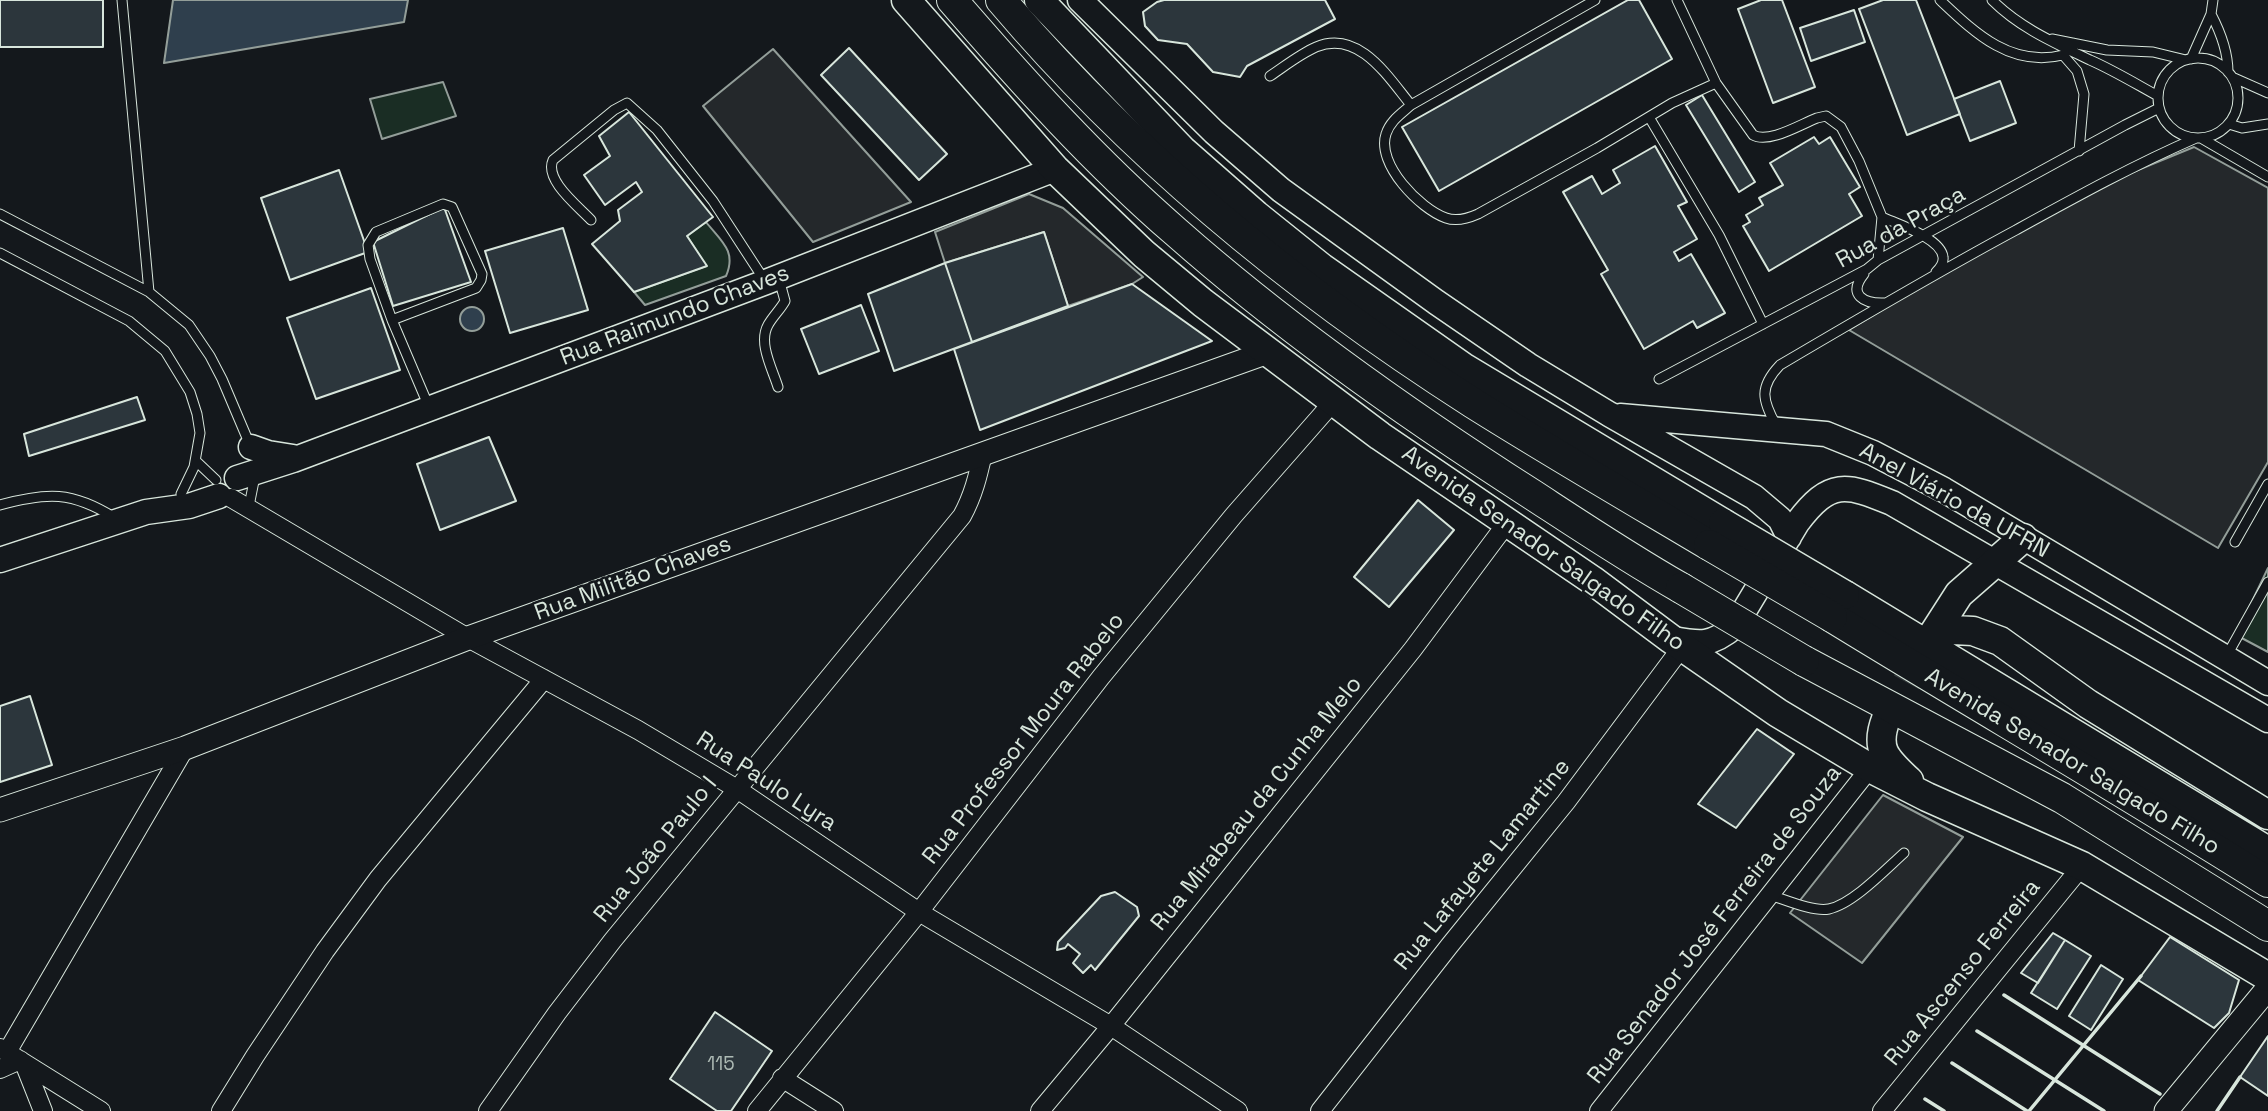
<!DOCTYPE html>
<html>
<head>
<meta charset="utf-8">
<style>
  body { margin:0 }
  canvas { display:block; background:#14181c }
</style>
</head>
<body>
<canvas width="2268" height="1111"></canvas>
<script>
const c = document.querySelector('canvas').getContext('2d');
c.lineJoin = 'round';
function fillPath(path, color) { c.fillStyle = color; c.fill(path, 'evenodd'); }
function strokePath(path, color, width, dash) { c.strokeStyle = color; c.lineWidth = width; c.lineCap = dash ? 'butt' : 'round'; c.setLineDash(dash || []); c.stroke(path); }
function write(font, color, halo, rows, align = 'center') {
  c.font = font + ' "Space Grotesk",sans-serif'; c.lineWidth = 5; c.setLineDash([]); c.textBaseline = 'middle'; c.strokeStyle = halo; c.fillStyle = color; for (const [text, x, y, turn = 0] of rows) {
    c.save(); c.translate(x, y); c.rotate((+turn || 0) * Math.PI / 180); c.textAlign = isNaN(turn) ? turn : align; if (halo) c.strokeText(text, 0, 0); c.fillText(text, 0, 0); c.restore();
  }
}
const green = new Path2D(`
  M443 82 456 116 382 139 370 99Z
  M706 222C721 241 737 251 726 276L645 305 634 292 706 266 687 236Z
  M2268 568V652L2236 635Z`);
const parking = new Path2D(`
  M773 49 911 202 813 242 703 106Z
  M2194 147 2268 188V462L2218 548 1849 330 1946 271 2116 179Z
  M1029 194 1063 208 1143 277 1132 284 1068 306 1044 232 945 263 935 232Z
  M1883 795 1963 837 1862 963 1790 913Z`);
const water = new Path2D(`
  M173 0H408L404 22 164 63Z
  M460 319a12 12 0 1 1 24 0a12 12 0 1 1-24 0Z`);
const building = new Path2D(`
  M0 0H103V47H0Z
  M1164 0H1325L1335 19 1247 66 1240 77 1213 72 1187 44 1158 40 1145 26 1143 12 1157 2Z
  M1628 0H1639L1672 59 1439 191 1402 127Z
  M1761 0H1782L1815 87 1773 103 1738 9Z
  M1883 0H1916L1960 114 1907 135 1859 9Z
  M1854 10 1865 42 1811 61 1800 28Z
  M849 48 947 154 919 180 821 75Z
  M2000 81 2016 123 1970 141 1954 99Z
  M1702 95 1755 182 1739 192 1686 105Z
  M629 112 713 217 687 236 707 266 634 292 592 244 620 221 618 210 642 192 636 182 605 205 584 175 610 156 599 136Z
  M1814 137 1819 144 1830 137 1860 187 1849 194 1862 216 1769 271 1743 226 1750 222 1746 215 1763 205 1759 198 1783 185 1770 163Z
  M1655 146 1687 202 1678 206 1697 239 1674 252 1679 261 1691 254 1725 313 1697 328 1693 321 1644 349 1601 274 1608 270 1563 192 1592 176 1602 194 1620 183 1613 170Z
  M339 170 368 252 290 280 261 198Z
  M444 207 471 282 393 306 373 242Z
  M563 228 588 310 510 333 485 251Z
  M1044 232 1068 306 972 342 945 263Z
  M945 263 972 342 894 371 868 294Z
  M1132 284 1212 341 980 430 954 349Z
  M371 288 400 370 316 399 287 318Z
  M861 305 879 351 819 374 801 329Z
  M137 397 145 420 29 456 24 434Z
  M489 437 516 501 440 530 417 464Z
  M1418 500 1454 530 1389 607 1354 577Z
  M30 696 52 765 0 782V706Z
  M1757 729 1794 754 1736 828 1698 804Z
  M1115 892 1137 907 1139 916 1095 970 1091 965 1083 973 1073 963 1080 954 1068 944 1065 948 1057 950 1058 942 1101 896Z
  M2053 933 2065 940 2038 983 2021 973Z
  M2170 937 2239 980 2229 1013 2214 1028 2138 980Z
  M2065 940 2091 956 2057 1009 2031 993Z
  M2101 965 2123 979 2091 1030 2069 1016Z
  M715 1012 772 1051 731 1111H717L670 1079Z
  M2268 1036V1096L2240 1077Z`);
const primaryTunnel = new Path2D(`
  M1886 719 1925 648`);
const service = new Path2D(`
  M122 0 149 292
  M1595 0 1411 105C1401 114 1390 121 1386 134 1376 164 1420 209 1446 218 1457 222 1469 218 1478 214L1597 148 1672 103 1716 83
  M1677 0 1716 83 1753 135C1769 144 1801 124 1817 118L1826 116 1841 127 1859 161 1882 217 1878 260
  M1940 0C1975 33 2011 68 2063 55L2073 43
  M1992 0C2020 28 2055 43 2090 60 2113 70 2136 84 2158 96
  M2211 14C2221 33 2228 51 2228 72
  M2052 39 2107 50 2153 52 2186 60
  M2063 55 2077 71 2084 94 2079 151
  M2158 98a40 40 0 1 1 80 0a40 40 0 1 1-80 0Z
  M2191 59 2211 14 2213 0
  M1270 76C1285 66 1300 54 1316 47 1359 29 1388 77 1411 105
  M2232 77 2268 93
  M1649 117 1719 235 1763 324
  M2229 124 2242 128 2268 124
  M2201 138 2268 177
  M0 214 149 292 189 325 210 356 222 379 250 445
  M1882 217C1897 224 1941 238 1943 257 1944 263 1940 268 1936 272
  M591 220C578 206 544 180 553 160L614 110 627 103 657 130 713 201 765 281
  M0 253 129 321 165 351 190 392 197 414 200 433 194 467 181 494
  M1864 274C1847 295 1864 304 1885 303
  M392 320 476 288 481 280 482 274 452 207 443 204 376 232 368 245 370 259 392 320 429 407
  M1659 379 1867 269 1878 260 2125 125 2159 108
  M778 387C772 368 758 343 768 325 773 316 780 310 785 301L779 279
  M1776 425C1762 400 1759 387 1780 365 1858 319 1936 273 2016 230 2076 197 2134 165 2196 138
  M196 461 216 480
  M0 505C47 492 72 491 115 518
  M249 506 255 476
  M2235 542 2268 484
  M2226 657 2268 582
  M1770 895C1786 900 1813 912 1829 909 1853 904 1886 869 1904 853`);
const minor = new Path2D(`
  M231 498 468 638 638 730 737 789 919 912 1111 1026 1238 1111
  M0 1048 101 1111
  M7 1052 185 748
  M24 1063 43 1111
  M0 1069 20 1060
  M782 1078 834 1111
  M221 1111 255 1056 325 951 378 879 544 679
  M488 1111 557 1013 613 940 962 516C973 496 978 476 983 453
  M757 1111 919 912 1101 677 1234 515 1334 401
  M1040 1111 1111 1026 1413 649 1507 523
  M1320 1111 1450 945 1566 802 1682 647
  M1599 1111 1870 768
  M1882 1111 2082 866`);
const tertiary = new Path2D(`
  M0 810 185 748 468 638 1268 352
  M2166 1111 2268 988`);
const secondary = new Path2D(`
  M1080 0 1214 132 1281 190 1436 302 1528 365 1609 414 1754 497 1780 519 1789 537
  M1620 416 1826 434 1873 453 1944 490 2268 683
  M251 447 268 453 293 457
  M237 478 293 460 766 282 1055 169
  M0 560 146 512 189 506 219 496
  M1672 639C1701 644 1711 646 1735 626L1797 523C1830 479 1846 484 1892 503L2268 720`);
const primary = new Path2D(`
  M906 0 1055 169 1144 254 1203 303 1380 436 1592 580 1671 639 1778 713 1870 768 1927 797 2082 866 2268 977
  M1039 0 1182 150 1256 215 1322 268 1463 367 1723 523
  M1845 595 2268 851
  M1934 633 1953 630 1973 631 2000 641 2088 704 2268 815
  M1932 636 1959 594 2023 538
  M1886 719C1874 750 1887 760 1909 781`);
const trunk = new Path2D(`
  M952 0C1022 81 1095 162 1176 232 1287 330 1408 415 1533 495 1582 527 1630 559 1681 588
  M1001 0C1135 158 1299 292 1473 403 1551 452 1630 498 1709 545
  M1832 617C1977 706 2124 791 2268 882
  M1804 661 2062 798 2268 926`);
const primaryBridge = new Path2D(`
  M1723 523 1845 595`);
const trunkBridge = new Path2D(`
  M1709 545 1832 617
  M1681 588 1804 661`);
const wall = new Path2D(`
  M2004 995 2160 1094
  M1977 1031 2104 1111
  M1952 1063 2027 1111
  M1925 1099 1944 1111
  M2029 1111 2141 976
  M2217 1111 2240 1077`);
const numberNames = [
  ["115",721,1065]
];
const streetNames = [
  ["Rua da Praça",1901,228,-29],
  ["Rua Raimundo Chaves",675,316,-21],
  ["Anel Viário da UFRN",1954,501,29],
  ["Avenida Senador Salgado Filho",1543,549,35],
  ["Rua Militão Chaves",633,579,-20],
  ["Rua Professor Moura Rabelo",1024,739,-52],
  ["Avenida Senador Salgado Filho",2072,762,31],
  ["Rua Paulo Lyra",766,782,33],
  ["Rua Mirabeau da Cunha Melo",1257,804,-51],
  ["Rua João Paulo I",656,850,-51],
  ["Rua Lafayete Lamartine",1483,865,-51],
  ["Rua Senador José Ferreira de Souza",1715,925,-52],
  ["Rua Ascenso Ferreira",1963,973,-51]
];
fillPath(green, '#1a2d24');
strokePath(green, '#939e99', 2);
fillPath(parking, '#24282b');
strokePath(parking, '#939e99', 2);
fillPath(water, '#2f3f4d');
strokePath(water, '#939e99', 2);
fillPath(building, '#2c363c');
strokePath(building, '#d8e6dc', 2);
strokePath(primaryTunnel, '#313739', 28, [28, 14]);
strokePath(service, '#d8e6dc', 11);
strokePath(minor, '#d8e6dc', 20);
strokePath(tertiary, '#d8e6dc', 25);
strokePath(secondary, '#d8e6dc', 27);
strokePath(primary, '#d8e6dc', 31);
strokePath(trunk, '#d8e6dc', 32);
strokePath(service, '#14181c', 9);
strokePath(minor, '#14181c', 18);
strokePath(tertiary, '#14181c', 23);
strokePath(secondary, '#14181c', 24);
strokePath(primary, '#14181c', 28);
strokePath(trunk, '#14181c', 30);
strokePath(primaryBridge, '#d8e6dc', 31, []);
strokePath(trunkBridge, '#d8e6dc', 32, []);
strokePath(primaryBridge, '#14181c', 28);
strokePath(trunkBridge, '#14181c', 30);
strokePath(wall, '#d8e6dc', 3.5);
write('19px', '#adbab4', null, numberNames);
write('23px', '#d8e6dc', '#14181c', streetNames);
</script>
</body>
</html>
